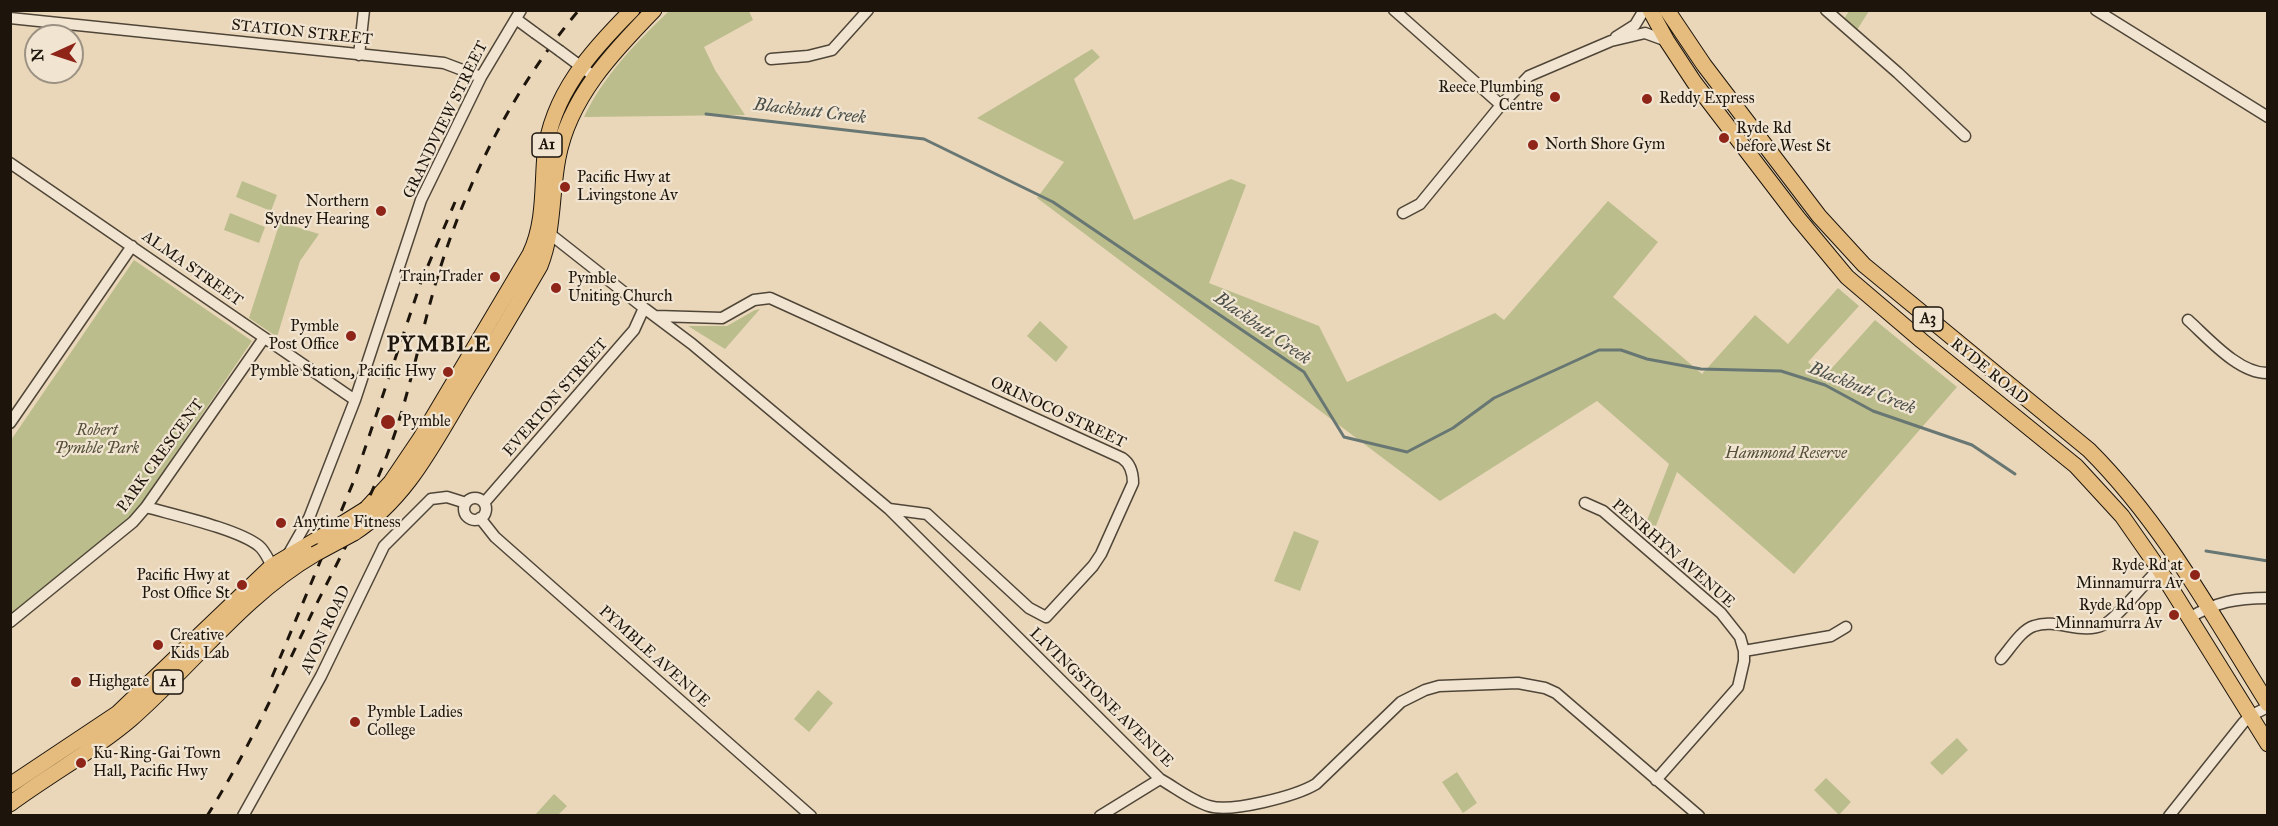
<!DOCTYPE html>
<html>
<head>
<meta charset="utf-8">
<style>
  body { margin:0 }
  #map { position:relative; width:2278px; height:826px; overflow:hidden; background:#ead7ba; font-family:"IM FELL Great Primer",serif }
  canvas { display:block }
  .frame { position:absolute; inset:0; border:12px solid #1d150c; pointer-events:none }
  .north { position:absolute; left:24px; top:24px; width:60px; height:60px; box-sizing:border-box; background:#f1e5d2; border:2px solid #9c9283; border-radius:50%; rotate:267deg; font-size:16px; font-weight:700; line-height:24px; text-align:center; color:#1d150c }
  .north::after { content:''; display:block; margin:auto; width:21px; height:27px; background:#8f2418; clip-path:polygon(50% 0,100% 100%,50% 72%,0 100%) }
</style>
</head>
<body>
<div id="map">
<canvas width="2278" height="826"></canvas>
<div class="frame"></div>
<div class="north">N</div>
</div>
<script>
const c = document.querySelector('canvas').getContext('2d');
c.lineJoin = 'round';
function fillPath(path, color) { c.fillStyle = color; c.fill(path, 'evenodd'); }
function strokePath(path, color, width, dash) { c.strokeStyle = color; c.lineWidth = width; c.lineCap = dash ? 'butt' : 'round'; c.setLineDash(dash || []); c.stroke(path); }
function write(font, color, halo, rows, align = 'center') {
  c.font = font + ' "IM FELL Great Primer",serif'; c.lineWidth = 4.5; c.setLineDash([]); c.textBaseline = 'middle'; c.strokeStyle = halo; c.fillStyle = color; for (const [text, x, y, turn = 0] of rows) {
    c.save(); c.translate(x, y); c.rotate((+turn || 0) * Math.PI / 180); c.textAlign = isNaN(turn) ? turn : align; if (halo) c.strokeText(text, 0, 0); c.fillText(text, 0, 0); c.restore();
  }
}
const green = new Path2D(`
  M669 11H749L753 20 704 47 715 70 745 115 584 117C604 75 636 43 669 11Z
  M1849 11H1869L1855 33 1842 22Z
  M1092 49 1100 57 1074 79 1134 220 1231 179 1246 185 1209 283 1319 326 1347 382 1495 313 1504 320 1608 201 1658 242 1613 297 1702 374 1755 315 1788 344 1838 288 1859 306 1808 362 1823 378 1875 320 1957 387 1794 574 1677 472 1652 536 1644 528 1669 464 1597 401 1440 501 1037 198 1064 162 977 118Z
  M242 181 277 195 271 211 236 197Z
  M230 213 265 227 259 243 224 230Z
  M280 222 319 234 300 261 277 337 249 318Z
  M134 260 252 341 132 517 11 614V440Z
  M760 309 725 349 688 326H727L755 310Z
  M1040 321 1068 347 1056 362 1027 336Z
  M1294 531 1319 541 1300 591 1274 581Z
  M818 690 833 703 809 732 794 719Z
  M1957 738 1968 750 1942 775 1930 763Z
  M1457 772 1477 803 1463 813 1442 782Z
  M1826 778 1851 802 1839 815 1814 790Z
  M554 794 567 806 558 815H535Z`);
const stream = new Path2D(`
  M706 114 924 139 1053 202 1304 372 1344 437 1407 452 1453 428 1494 398 1599 350H1621L1647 359 1701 369 1781 371 1825 385 1873 411 1972 445 2015 474
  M2206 551 2268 561`);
const minor = new Path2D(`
  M1394 10 1501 105
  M1826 10 1898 73 1965 136
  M2096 10 2268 117
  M10 18 444 63 481 77
  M516 19 535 33
  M1616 37 1635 25 1644 10
  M560 51 595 77
  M359 55 364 10
  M771 59 808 56 832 50 868 10
  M10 163 355 400
  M1403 213 1420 204 1501 105 1529 76 1611 41 1645 33 1667 41
  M545 233 550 234 644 308 692 344 889 509 1160 779C1176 788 1192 801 1209 806 1231 813 1296 796 1316 784L1401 702 1425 690 1439 686 1518 683 1545 688 1556 693 1699 816
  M656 316 722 318 754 300 770 298 1122 458C1131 464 1133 473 1133 483L1101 554 1093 566 1046 617 1029 608 927 514 889 509
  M2188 320C2208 338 2239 374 2268 373
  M10 423 132 246
  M464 509a11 11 0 1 1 22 0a11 11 0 1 1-22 0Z
  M484 503 627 338 634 330 644 308
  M1585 503 1603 511 1721 613 1740 637 1744 651V661L1738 687 1656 780
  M146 507C174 515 238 529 259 546 265 551 268 559 272 566
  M480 518 495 537 811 816
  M288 555 309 518 355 400 421 200 481 77 521 10
  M2189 618C2216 602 2236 598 2268 598
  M10 622 133 522 146 507 264 338
  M1744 651 1831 636 1846 627
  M2001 659C2010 649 2021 630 2034 626 2056 618 2082 635 2103 625 2116 620 2146 581 2159 569
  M243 816 321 676 384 546 431 499 447 497 466 503
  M1100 816 1160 779
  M2169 816 2243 723 2250 716 2268 707`);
const highway = new Path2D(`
  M1650 10 1667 41 1694 82 1798 218 1847 277 1922 341 2076 466 2122 516 2159 569 2268 744
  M1667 10 1704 65 1819 216 1864 265 2089 450C2163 524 2213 616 2268 704
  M366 509 391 482 420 439 530 254C545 223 542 187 545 154 552 94 591 51 632 10
  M354 533C407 498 432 446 464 393 490 351 515 309 540 266 554 231 551 194 558 158 569 98 613 52 654 10
  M10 785 118 713 272 566 321 537
  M10 804C49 775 95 750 131 719 193 665 243 596 315 554`);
const rail = new Path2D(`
  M272 677 355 478 421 282 455 202
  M207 816C248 751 280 680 313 611 343 551 375 493 396 430 413 378 423 324 439 272 468 178 515 86 579 10`);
const minorBridge = new Path2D(`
  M535 33 560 51`);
const highwayBridge = new Path2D(`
  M321 537 366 509
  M315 554 354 533`);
const markers = [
  [1555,97,6,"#8f2418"],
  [1647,99,6,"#8f2418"],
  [1724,138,6,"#8f2418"],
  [1533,145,6,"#8f2418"],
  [565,187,6,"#8f2418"],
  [381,211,6,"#8f2418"],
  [495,277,6,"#8f2418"],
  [556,288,6,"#8f2418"],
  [351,336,6,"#8f2418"],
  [448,372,6,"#8f2418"],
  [388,422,8,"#8f2418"],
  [281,523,6,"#8f2418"],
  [2195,575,6,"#8f2418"],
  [242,585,6,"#8f2418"],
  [2174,615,6,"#8f2418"],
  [158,645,6,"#8f2418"],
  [76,682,6,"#8f2418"],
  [355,722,6,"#8f2418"],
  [81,763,6,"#8f2418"]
];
const shields = [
  [547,145,30],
  [1928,319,30],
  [168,682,30]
];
const shieldNames = [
  ["A1",547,145],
  ["A3",1928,319],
  ["A1",168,682]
];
const streetNames = [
  ["STATION STREET",302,33,6],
  ["GRANDVIEW STREET",446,120,-64],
  ["ALMA STREET",192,269,35],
  ["RYDE ROAD",1989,372,39],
  ["EVERTON STREET",556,398,-49],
  ["ORINOCO STREET",1058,413,25],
  ["PARK CRESCENT",161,456,-54],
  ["PENRHYN AVENUE",1673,554,41],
  ["AVON ROAD",326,630,-65],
  ["PYMBLE AVENUE",654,657,42],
  ["LIVINGSTONE AVENUE",1101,698,44]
];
const poiNames = [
  ["Reece Plumbing",1543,88,"right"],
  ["Centre",1543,106,"right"],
  ["Reddy Express",1659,99],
  ["Ryde Rd",1736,129],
  ["before West St",1736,147],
  ["North Shore Gym",1545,145],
  ["Pacific Hwy at",577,178],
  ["Livingstone Av",577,196],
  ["Northern",369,202,"right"],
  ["Sydney Hearing",369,220,"right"],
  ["Train Trader",483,277,"right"],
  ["Pymble",568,279],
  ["Uniting Church",568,297],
  ["Pymble",339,327,"right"],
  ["Post Office",339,345,"right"],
  ["Pymble Station, Pacific Hwy",436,372,"right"],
  ["Pymble",402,422],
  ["Anytime Fitness",293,523],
  ["Ryde Rd at",2183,566,"right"],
  ["Minnamurra Av",2183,584,"right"],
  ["Pacific Hwy at",230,576,"right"],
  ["Post Office St",230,594,"right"],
  ["Ryde Rd opp",2162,606,"right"],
  ["Minnamurra Av",2162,624,"right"],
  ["Creative",170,636],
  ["Kids Lab",170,654],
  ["Highgate",88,682],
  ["Pymble Ladies",367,713],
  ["College",367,731],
  ["Ku-Ring-Gai Town",93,754],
  ["Hall, Pacific Hwy",93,772]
];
const parkNames = [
  ["Robert",97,431],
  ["Pymble Park",97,449],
  ["Hammond Reserve",1786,454]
];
const waterNames = [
  ["Blackbutt Creek",810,112,7],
  ["Blackbutt Creek",1262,329,35],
  ["Blackbutt Creek",1862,389,22]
];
const districtNames = [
  ["PYMBLE",439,346]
];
fillPath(green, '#bbbd8c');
strokePath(stream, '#687773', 3);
strokePath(minor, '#504638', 13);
strokePath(highway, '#1d150c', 17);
strokePath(minor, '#f1e5d2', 10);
strokePath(highway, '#e5bc7d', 15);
strokePath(rail, '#1d150c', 3, [10, 10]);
strokePath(minorBridge, '#504638', 13, []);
strokePath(highwayBridge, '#1d150c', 17, []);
strokePath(minorBridge, '#f1e5d2', 10);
strokePath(highwayBridge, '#e5bc7d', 15);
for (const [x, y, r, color] of markers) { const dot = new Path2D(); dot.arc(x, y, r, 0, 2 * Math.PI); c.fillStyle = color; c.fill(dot); strokePath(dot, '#f1e5d2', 2); }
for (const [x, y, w] of shields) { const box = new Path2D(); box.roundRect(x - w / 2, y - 12, w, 24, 4.5); c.fillStyle = '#f1e5d2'; c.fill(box); strokePath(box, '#1d150c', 1.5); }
write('bold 15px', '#1d150c', null, shieldNames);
write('16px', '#1d150c', '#f1e5d2', streetNames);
write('16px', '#1d150c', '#f1e5d2', poiNames, 'left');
write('italic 16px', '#545039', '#f1e5d2', parkNames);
write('italic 18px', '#494e48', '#f1e5d2', waterNames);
c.letterSpacing = '1.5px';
write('bold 22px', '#1d150c', '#f1e5d2', districtNames);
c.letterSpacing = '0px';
</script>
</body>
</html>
